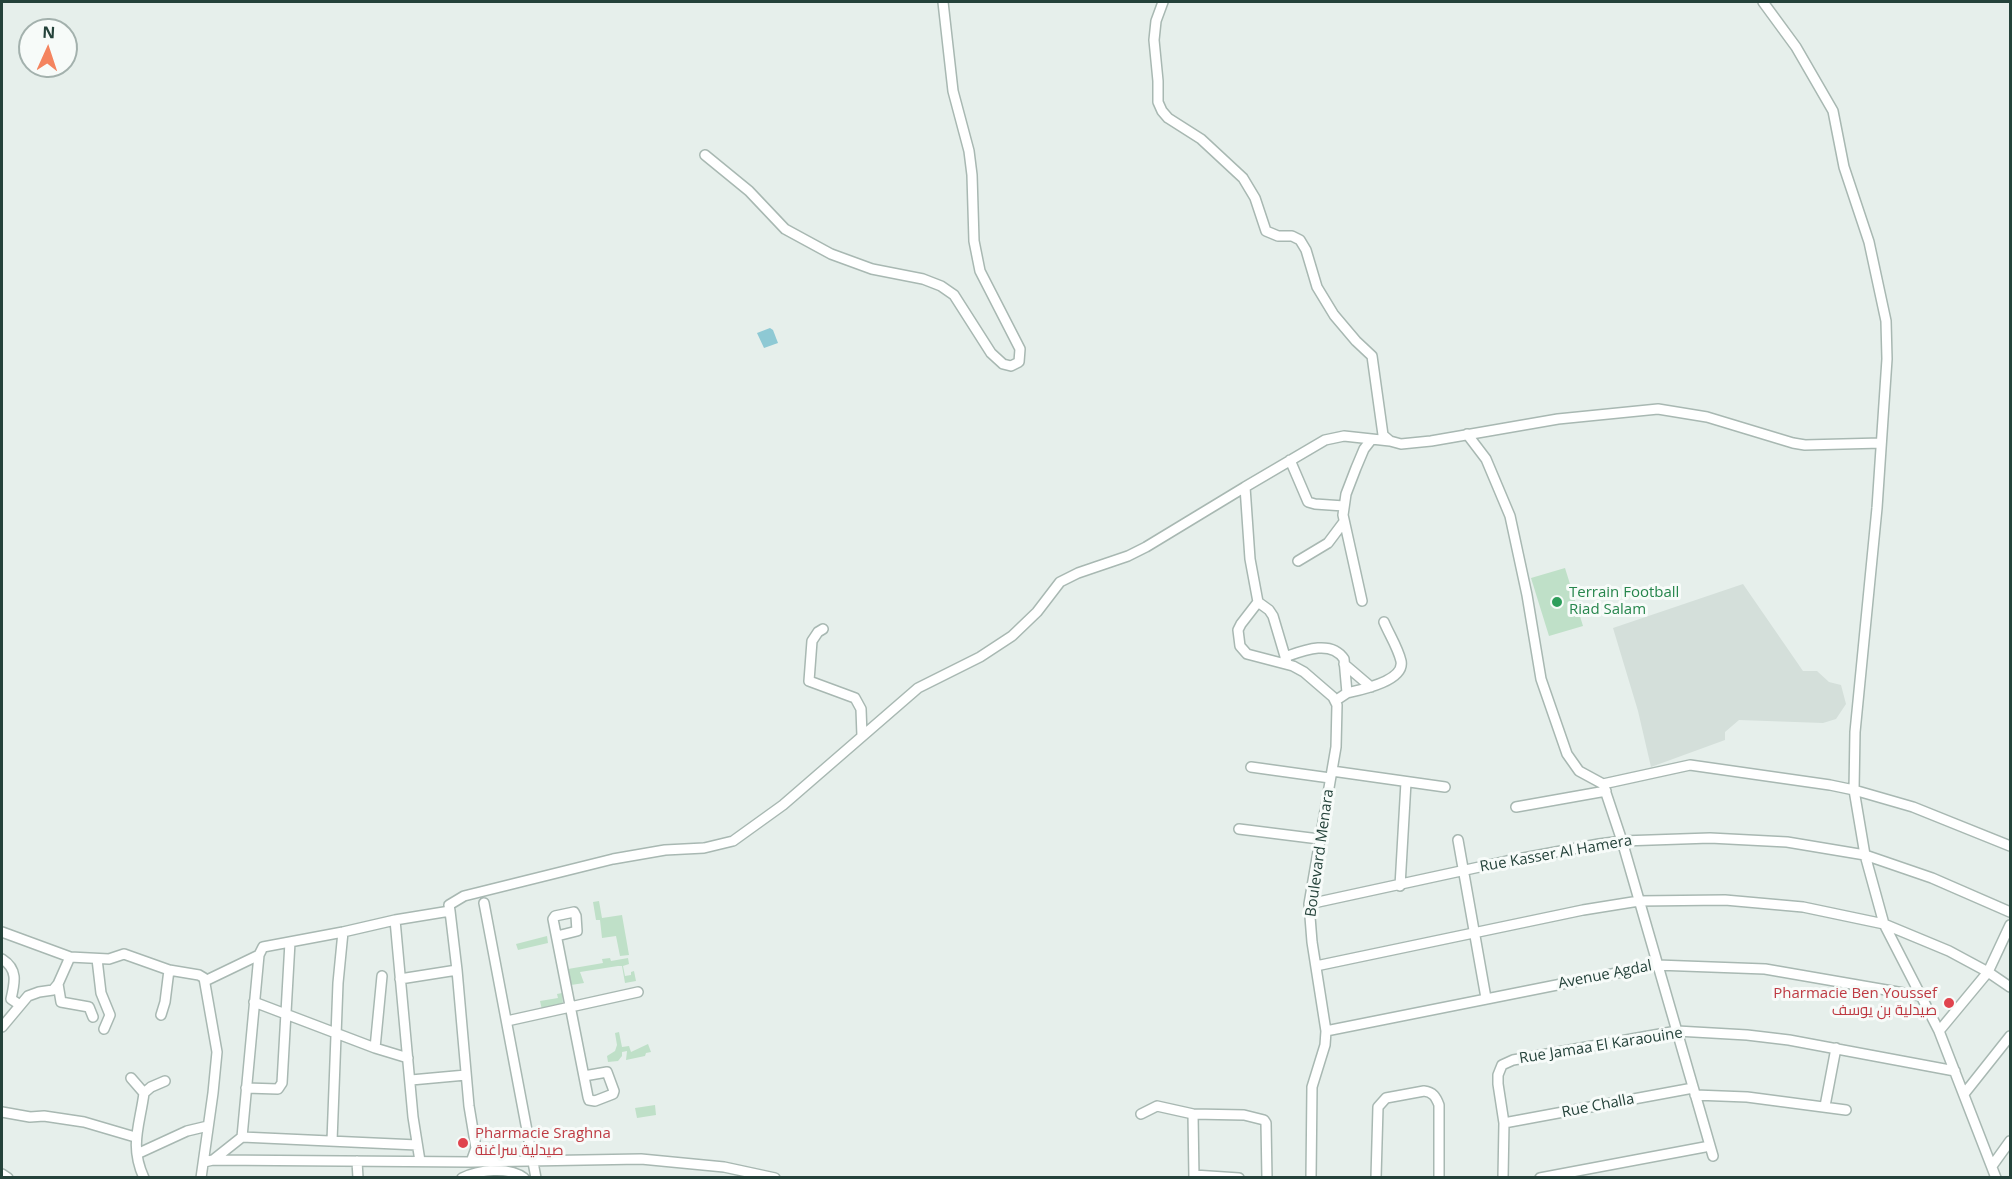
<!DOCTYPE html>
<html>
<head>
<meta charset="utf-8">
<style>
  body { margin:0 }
  #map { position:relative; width:2012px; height:1179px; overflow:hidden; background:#e6efeb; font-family:"Open Sans",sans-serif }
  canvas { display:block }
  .frame { position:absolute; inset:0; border:3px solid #24423a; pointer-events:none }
  .north { position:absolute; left:18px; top:18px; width:60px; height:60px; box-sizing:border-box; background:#f7fbf9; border:2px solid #a3b1ad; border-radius:50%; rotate:3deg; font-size:16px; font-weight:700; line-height:24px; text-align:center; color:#24423a }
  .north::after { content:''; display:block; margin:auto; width:21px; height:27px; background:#f4845f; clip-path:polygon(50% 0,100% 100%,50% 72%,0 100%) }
</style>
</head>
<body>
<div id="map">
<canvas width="2012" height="1179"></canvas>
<div class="frame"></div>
<div class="north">N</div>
</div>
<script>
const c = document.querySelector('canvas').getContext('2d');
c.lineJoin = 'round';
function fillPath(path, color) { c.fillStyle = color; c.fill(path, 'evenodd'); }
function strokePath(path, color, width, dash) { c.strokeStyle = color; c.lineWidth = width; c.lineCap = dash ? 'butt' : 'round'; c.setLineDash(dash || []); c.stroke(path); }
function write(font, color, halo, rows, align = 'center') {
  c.font = font + ' "Open Sans",Cairo,sans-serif'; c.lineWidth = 6; c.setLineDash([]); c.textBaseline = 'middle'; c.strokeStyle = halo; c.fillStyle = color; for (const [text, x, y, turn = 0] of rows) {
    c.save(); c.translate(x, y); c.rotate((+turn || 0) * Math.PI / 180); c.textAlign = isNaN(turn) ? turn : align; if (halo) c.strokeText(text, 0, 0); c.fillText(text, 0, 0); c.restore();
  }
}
const built = new Path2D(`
  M1743 584 1803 671H1817L1829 682 1841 685 1846 704 1836 719 1823 723 1739 720 1725 732V740L1651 767 1638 711 1613 628Z`);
const green = new Path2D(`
  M1565 568 1583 626 1549 636 1531 578Z
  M599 901 602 918 622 915 629 955 620 956 616 936 602 938 600 920H596L593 902Z
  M547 936 548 943 518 950 516 944Z
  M610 958 611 961 628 958 629 964 623 966 625 976 631 975V972L634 971 636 981 625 983 622 966H618L580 972 584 983 571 985 568 969 603 963 602 959Z
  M562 993 563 1004 542 1010 540 1001 558 998 557 994Z
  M619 1032 622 1047 629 1046 631 1052 648 1044 651 1052 646 1053 645 1056 626 1060 627 1051 622 1052V1056L618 1061 608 1062 607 1056 615 1051 617 1045 615 1033Z
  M655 1105 656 1115 637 1118 635 1108Z`);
const water = new Path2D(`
  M770 328 773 330 778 343 764 348 757 333Z`);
const minor = new Path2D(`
  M1163 2 1156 21 1154 40 1158 81V102L1162 111 1168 118 1201 139 1243 178 1255 198 1266 231 1278 236H1292L1300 240 1306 250 1317 287 1334 315 1356 341 1372 356 1383 435 1390 441 1401 444 1431 441 1558 419 1658 409 1707 417 1793 443 1805 445 1881 443
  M1763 2 1796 47 1833 111 1844 167 1869 242 1886 321 1887 359 1877 508 1855 732 1854 790 1865 855 1884 924 1939 1031 1996 1178
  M705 155 749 191 785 229 831 254 872 269 923 279 941 286 954 295 991 353 1003 364 1011 366 1019 362 1020 349 980 271 974 241 972 175 969 151 953 91 943 2
  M1467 434 1486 459 1510 516 1527 595 1541 679 1567 754 1579 771 1603 784 1690 765 1830 785 1854 790 1913 807 2010 846
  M1290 460 1308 502 1315 504 1344 506
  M1245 487 1325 440 1344 436 1390 441
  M1298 561 1328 543 1343 523
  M1362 601 1343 515 1346 494 1356 468 1364 449 1371 440
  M1258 602 1269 610 1273 616 1287 663
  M823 629 818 632 812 641 809 681 855 698 861 709 862 736
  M1285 657C1302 651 1331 639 1344 659L1347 693 1335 701
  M1344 664 1371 687
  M1347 693C1360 690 1405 681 1401 661 1398 648 1389 634 1384 622
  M1251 767 1330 778
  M1332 771 1445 787
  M1603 784 1622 841 1713 1156
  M1516 807 1606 791
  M1239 829 1319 839
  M1458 840 1486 998
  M1400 886 1406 782
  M484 903 536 1178
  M1309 904 1507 861 1599 844 1622 841 1710 838 1787 842 1865 855 1932 878 2010 912
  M450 911 457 970 469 1106 476 1148 471 1162
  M395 920 413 1117 420 1161
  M2 932 70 957 109 959 124 954 169 970 199 975 204 978 217 1052 213 1093 201 1178
  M557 936 577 931 576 916 574 912 555 916 553 919 588 1097 589 1100 595 1101 613 1094 614 1091 607 1072 584 1076
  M2 959C18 969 15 982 11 999L20 1005
  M97 959 101 993 110 1015 104 1029
  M1316 966 1583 910 1639 901 1725 900 1803 907 1884 924 1949 951 1988 972 2010 987
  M400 979 457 970
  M205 981 259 955
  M58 984 61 1002 89 1007 93 1017
  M254 1002 375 1048 408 1058
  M161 1015 165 1002 169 970
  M507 1021 638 992
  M2 1027 28 996 39 992 53 990 58 984 70 957
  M1326 1031 1657 965 1765 969 1921 996
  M1939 1031 1988 972 2010 925
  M375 1048 382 976
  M131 1078 144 1093
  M411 1080 466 1075
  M246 1088 278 1089 282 1083 290 942
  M1964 1094 2010 1036
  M1695 1095 1747 1097 1846 1110
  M1825 1106 1836 1048
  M2 1112 30 1117 44 1116 84 1122 135 1137
  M1141 1114 1157 1106 1193 1114 1244 1115 1264 1120 1266 1123 1267 1178
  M1193 1114 1194 1178
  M1504 1123 1693 1088
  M242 1137 417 1145
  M332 1141 338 983 343 932
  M137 1154 187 1131 208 1126
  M213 1160 242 1137 259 955 263 947 343 932 395 920 450 911 449 905 464 896 613 859 665 850 704 848 733 841 783 805 918 688 980 657 1012 636 1037 612 1060 582 1078 573 1128 556 1146 547 1245 487 1250 559 1258 602 1241 624 1238 630 1240 646 1247 654 1293 666 1304 672 1333 697 1337 705 1336 747 1309 904 1312 942 1326 1031 1325 1045 1312 1087 1311 1178
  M357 1161 358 1178
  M204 1162 213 1160 471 1162 641 1159 724 1167 775 1178
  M1992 1166 2010 1141
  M2 1174 8 1178
  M1194 1175 1239 1178
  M144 1178C129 1145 140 1125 144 1093L151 1087 165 1081
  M462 1178C478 1170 509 1166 524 1178
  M1376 1178 1378 1107 1386 1098 1424 1091C1433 1092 1436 1097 1439 1105V1178
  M1503 1178 1504 1123 1498 1084V1075L1502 1065 1513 1060 1677 1031 1747 1035 1789 1040 1955 1071
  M1540 1178 1710 1146`);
const markers = [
  [1557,602,6,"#2e9e5b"],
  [1949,1003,6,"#e0444e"],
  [463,1143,6,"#e0444e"]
];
const leisureNames = [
  ["Terrain Football",1569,593],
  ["Riad Salam",1569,610]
];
const streetNames = [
  ["Boulevard Menara",1320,853,-82],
  ["Rue Kasser Al Hamera",1556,854,-10],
  ["Avenue Agdal",1605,975,-11],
  ["Rue Jamaa El Karaouine",1601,1046,-9],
  ["Rue Challa",1598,1106,-11]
];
const healthNames = [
  ["Pharmacie Ben Youssef",1937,994],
  ["صيدلية بن يوسف",1937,1011],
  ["Pharmacie Sraghna",475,1134,"left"],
  ["صيدلية سراغنة",475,1151,"left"]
];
fillPath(built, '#d4dfda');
fillPath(green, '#bfe0c8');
fillPath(water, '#8ec9d4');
strokePath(minor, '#a8b8b2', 12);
strokePath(minor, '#fff', 9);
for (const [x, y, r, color] of markers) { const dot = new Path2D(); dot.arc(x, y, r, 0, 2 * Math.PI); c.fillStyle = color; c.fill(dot); strokePath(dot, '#f7fbf9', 2); }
write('15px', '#27864d', '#f7fbf9', leisureNames, 'left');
write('15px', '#24423a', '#f7fbf9', streetNames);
write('15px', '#be3a42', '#f7fbf9', healthNames, 'right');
</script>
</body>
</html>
